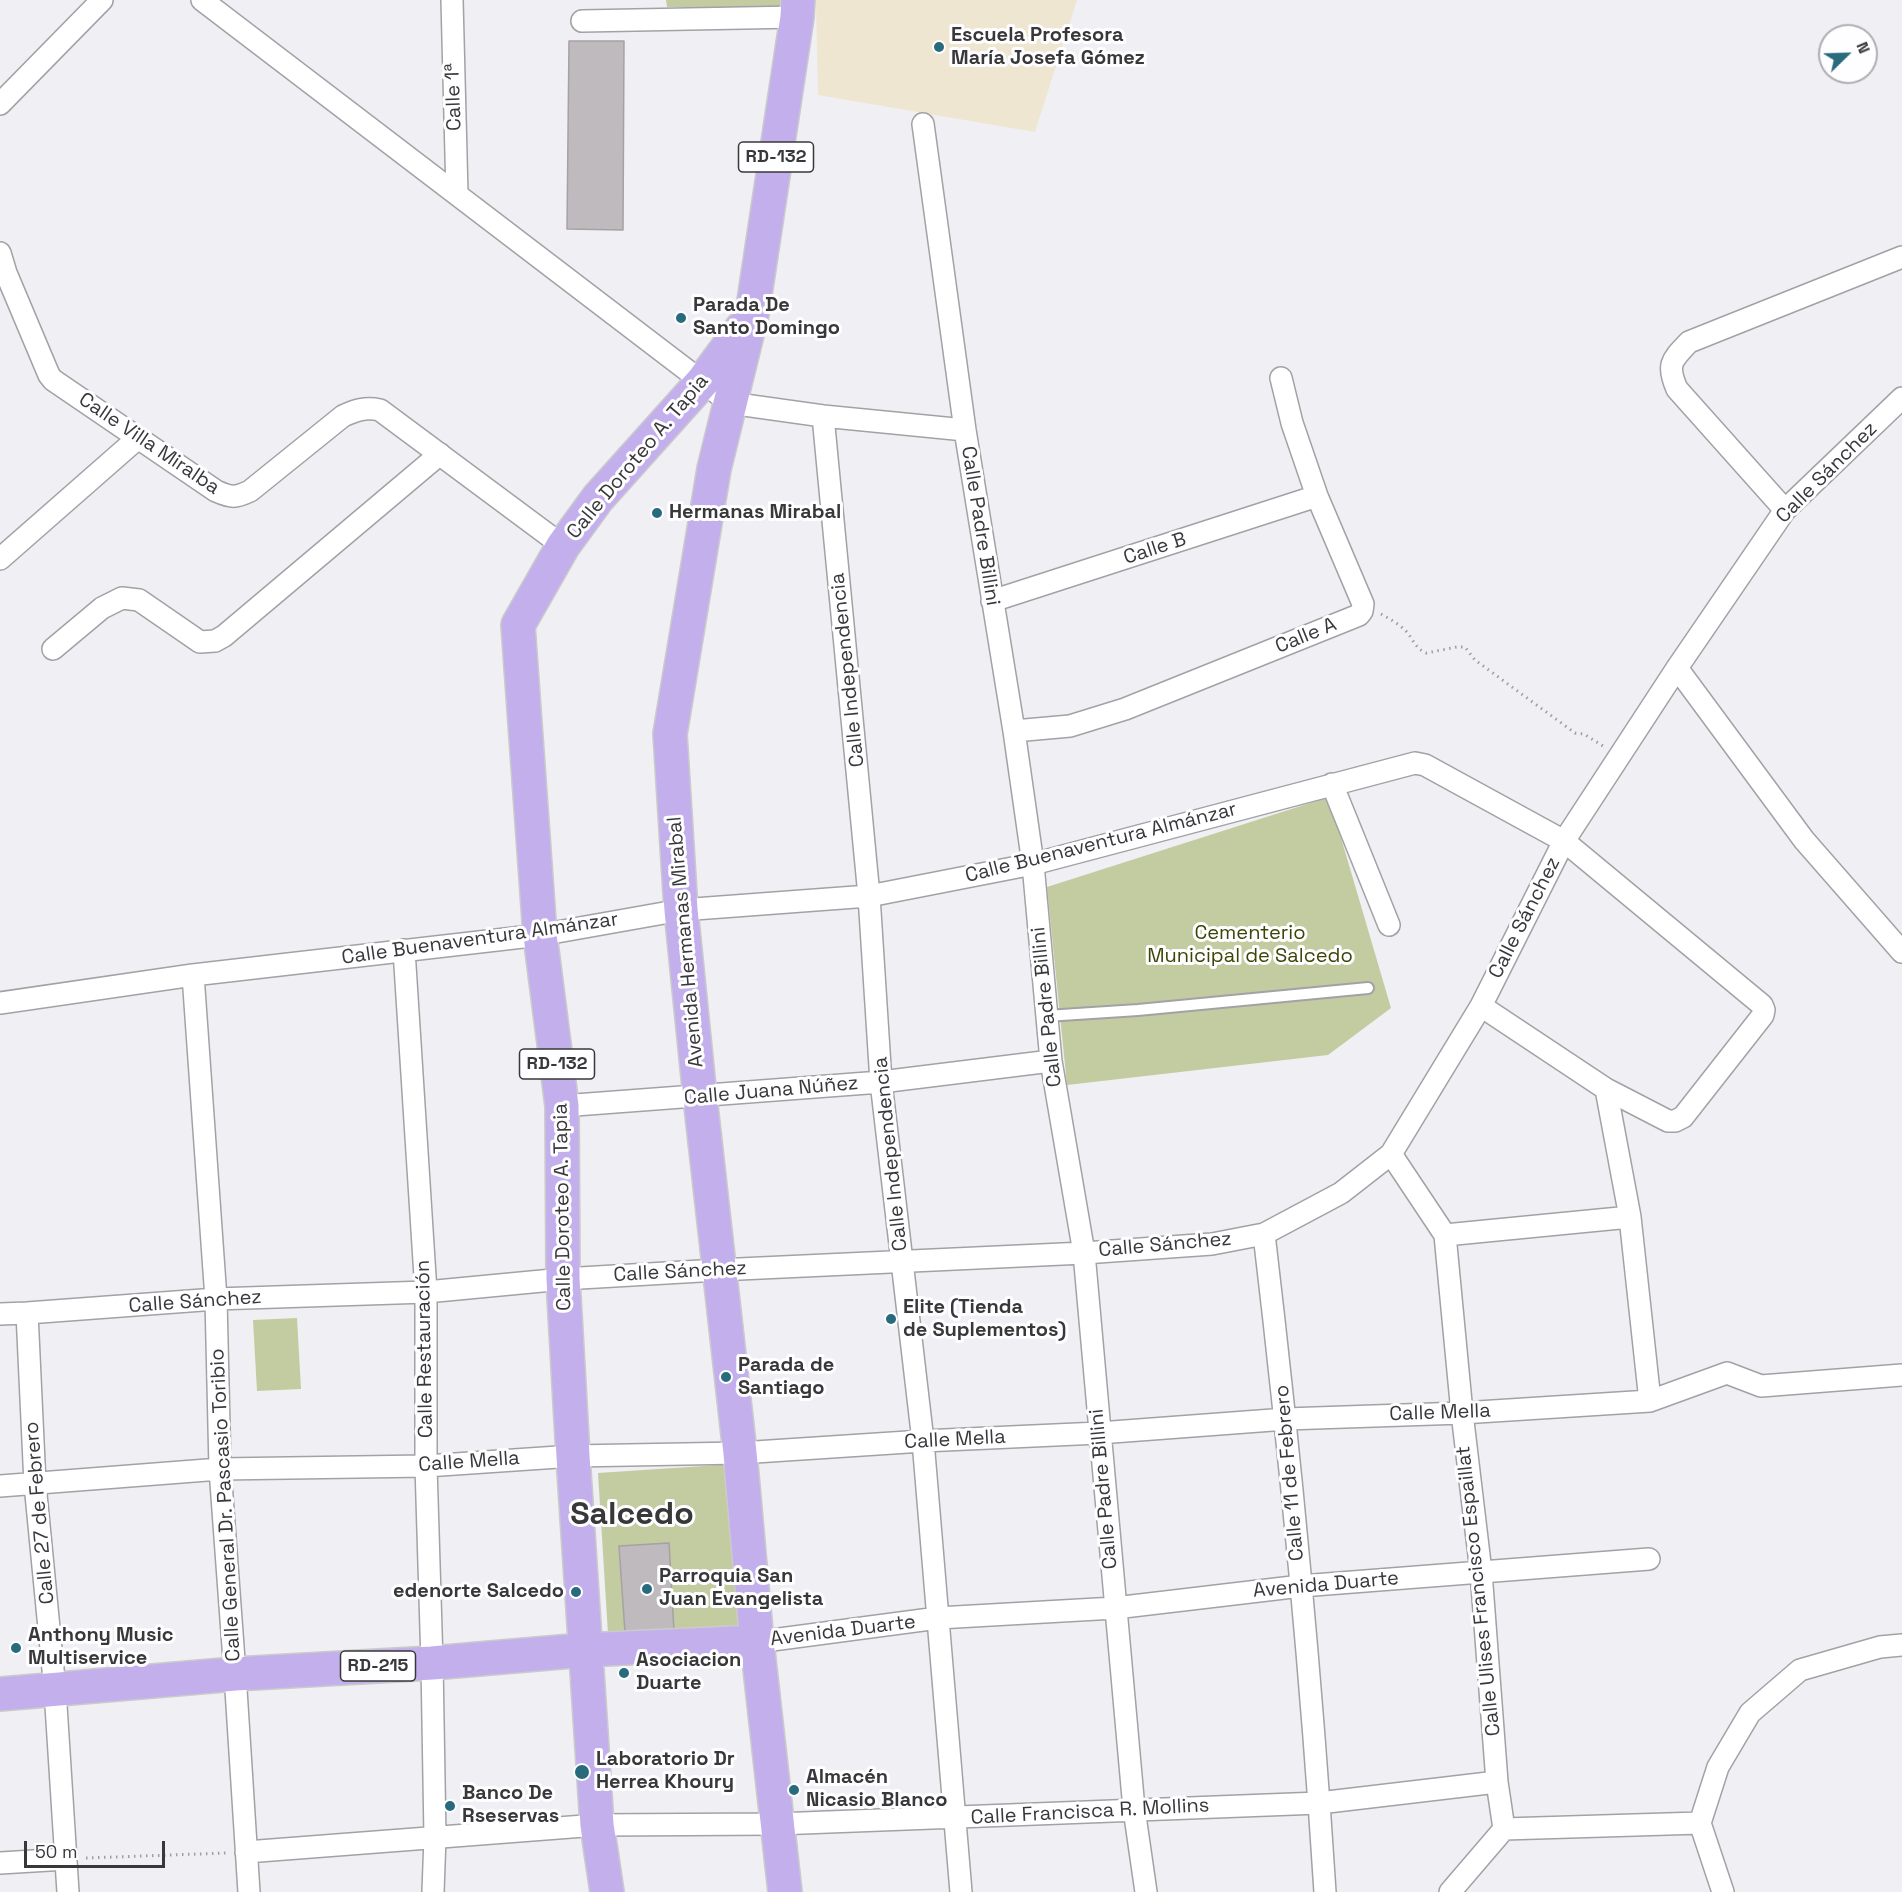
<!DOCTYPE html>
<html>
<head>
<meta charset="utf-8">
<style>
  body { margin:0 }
  #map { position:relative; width:1902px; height:1892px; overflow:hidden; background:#f0eff4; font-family:"Space Grotesk",sans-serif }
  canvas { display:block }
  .north { position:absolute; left:1818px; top:24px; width:60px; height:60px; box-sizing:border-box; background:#fefdff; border:2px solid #afaeb0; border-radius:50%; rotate:67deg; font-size:16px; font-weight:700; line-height:24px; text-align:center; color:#383839 }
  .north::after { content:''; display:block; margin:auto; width:21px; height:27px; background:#276b7c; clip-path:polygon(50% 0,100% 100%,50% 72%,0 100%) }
  .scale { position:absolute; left:24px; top:1841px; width:141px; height:27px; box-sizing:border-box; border:3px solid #383839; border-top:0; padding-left:8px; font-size:18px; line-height:21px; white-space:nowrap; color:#383839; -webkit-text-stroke:4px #fefdff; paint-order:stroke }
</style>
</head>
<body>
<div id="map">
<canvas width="1902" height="1892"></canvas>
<div class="north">N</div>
<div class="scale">50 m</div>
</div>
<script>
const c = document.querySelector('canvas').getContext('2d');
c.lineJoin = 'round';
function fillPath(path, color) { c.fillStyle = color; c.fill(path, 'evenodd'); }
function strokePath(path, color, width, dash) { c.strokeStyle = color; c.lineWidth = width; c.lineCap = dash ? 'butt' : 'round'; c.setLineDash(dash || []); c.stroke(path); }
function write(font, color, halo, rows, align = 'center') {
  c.font = font + ' "Space Grotesk",sans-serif'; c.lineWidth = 6; c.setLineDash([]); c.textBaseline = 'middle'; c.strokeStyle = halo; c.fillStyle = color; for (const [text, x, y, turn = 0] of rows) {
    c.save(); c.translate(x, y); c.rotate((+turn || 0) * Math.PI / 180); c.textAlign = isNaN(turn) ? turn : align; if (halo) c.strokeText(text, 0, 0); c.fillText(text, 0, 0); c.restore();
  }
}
const education = new Path2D(`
  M816 0H1077L1035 132 818 95Z`);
const green = new Path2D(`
  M666 0H788V7H667Z
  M1329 797 1391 1008 1328 1055 1067 1085 1047 887Z
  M297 1318 301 1389 257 1391 253 1320Z
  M734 1464 745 1627 674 1631 669 1544 619 1547 625 1633 608 1634 598 1473Z`);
const building = new Path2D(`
  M569 41H624L623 230 567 229Z
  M669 1543 674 1631 625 1633 619 1546Z`);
const path = new Path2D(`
  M1381 614C1390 619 1399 624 1406 631 1413 639 1415 648 1426 653L1457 647H1465L1475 660 1575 733 1584 734 1603 746
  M86 1858 226 1853`);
const lane = new Path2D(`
  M1046 1016 1138 1010 1368 988`);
const street = new Path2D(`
  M202 0 730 403 823 416 965 430
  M452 0 457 194
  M582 21 797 17
  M0 104 102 0
  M923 124 965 430 1014 731 1033 864 1051 1061 1084 1253 1134 1809 1146 1892
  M0 253 6 273 49 375 53 380 216 491C232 498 235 498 250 491L343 416C356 410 365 407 380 410L563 546
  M823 416 869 896 881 1082 923 1441 961 1892
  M1785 510 1677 389C1666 364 1672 360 1689 342L1902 257
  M0 559 138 438
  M992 601 1317 496
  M53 649 102 608 122 598 139 600 200 642 215 641 224 636 440 454
  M1677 668 1804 840 1902 952
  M1014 731 1070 726 1125 709 1359 615 1362 611 1363 604 1317 496 1292 423 1281 378
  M1332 784 1389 925
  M404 950 426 1292V1466L432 1663 435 1837 433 1892
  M193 975 216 1299 220 1469 235 1674 249 1892
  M0 1003 193 975 540 935 681 910 869 896 1033 864 1415 763 1425 765 1564 841 1762 1005 1764 1010 1763 1015 1683 1117 1675 1121H1668L1606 1089
  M1481 1006 1606 1089 1630 1217 1650 1401
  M562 1106 881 1082 1051 1061
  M1391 1154 1445 1235 1462 1413 1481 1572 1497 1782 1504 1829
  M1264 1234C1290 1453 1311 1672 1325 1892
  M1445 1235 1630 1217
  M27 1313 35 1484 55 1690 68 1892
  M0 1314 27 1313 216 1299 426 1292 563 1279 718 1270 1084 1253 1212 1244 1264 1234 1341 1193 1391 1154 1481 1006 1564 841 1677 668 1785 510 1902 398
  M0 1486 220 1469 426 1466 573 1456 740 1453 923 1441 1099 1433 1286 1419 1462 1413 1650 1401 1727 1373 1761 1386 1902 1375
  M757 1642 938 1618 1115 1608 1301 1586 1649 1559
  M1504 1829 1700 1823
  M246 1852 597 1825 777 1824 1319 1803 1497 1782
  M0 1863 66 1859
  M1450 1892 1504 1829
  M1723 1892 1700 1823 1718 1767 1750 1713 1800 1670 1880 1647 1902 1645`);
const primary = new Path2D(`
  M0 1694 235 1674 432 1663 584 1650 757 1642
  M607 1892 597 1825 573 1456 563 1279 562 1106 540 935 518 625 563 546 598 498 703 381 742 328
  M785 1892 757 1642 740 1453 700 1097 681 910 670 734 714 469 752 314 797 17 798 0`);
const markers = [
  [939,47,6,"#276b7c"],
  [681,318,6,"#276b7c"],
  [657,513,6,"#276b7c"],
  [891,1319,6,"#276b7c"],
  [726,1377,6,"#276b7c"],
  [647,1589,6,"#276b7c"],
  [576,1592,6,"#276b7c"],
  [16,1648,6,"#276b7c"],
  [624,1673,6,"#276b7c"],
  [582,1772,8,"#276b7c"],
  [794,1790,6,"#276b7c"],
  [450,1806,6,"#276b7c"]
];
const shields = [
  [776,157,75],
  [557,1064,75],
  [378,1666,75]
];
const shieldNames = [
  ["RD-132",776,157],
  ["RD-132",557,1064],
  ["RD-215",378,1666]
];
const poiNames = [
  ["Escuela Profesora",951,36],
  ["María Josefa Gómez",951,59],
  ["Parada De",693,306],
  ["Santo Domingo",693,329],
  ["Hermanas Mirabal",669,513],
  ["Elite (Tienda",903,1308],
  ["de Suplementos)",903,1331],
  ["Parada de",738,1366],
  ["Santiago",738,1389],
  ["Parroquia San",659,1577],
  ["Juan Evangelista",659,1600],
  ["edenorte Salcedo",564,1592,"right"],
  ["Anthony Music",28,1636],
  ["Multiservice",28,1659],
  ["Asociacion",636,1661],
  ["Duarte",636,1684],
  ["Laboratorio Dr",596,1760],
  ["Herrea Khoury",596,1783],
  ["Almacén",806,1778],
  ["Nicasio Blanco",806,1801],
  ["Banco De",462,1794],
  ["Rseservas",462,1817]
];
const streetNames = [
  ["Calle 1ª",454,97,-92],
  ["Calle Villa Miralba",149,444,34],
  ["Calle Doroteo A. Tapia",638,457,-50],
  ["Calle Sánchez",1827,473,-45],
  ["Calle Padre Billini",980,526,81],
  ["Calle B",1155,549,-18],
  ["Calle A",1306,636,-22],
  ["Calle Independencia",848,670,-96],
  ["Calle Buenaventura Almánzar",1101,843,-14],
  ["Calle Sánchez",1525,918,-63],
  ["Calle Buenaventura Almánzar",480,939,-8],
  ["Avenida Hermanas Mirabal",686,942,-95],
  ["Calle Padre Billini",1047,1007,-96],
  ["Calle Juana Núñez",771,1091,-5],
  ["Calle Independencia",891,1154,-96],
  ["Calle Doroteo A. Tapia",563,1207,-91],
  ["Calle Sánchez",1165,1245,-5],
  ["Calle Sánchez",680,1272,-3],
  ["Calle Sánchez",195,1302,-4],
  ["Calle Restauración",425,1349,-91],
  ["Calle Mella",1440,1413,-2],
  ["Calle Mella",955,1440,-3],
  ["Calle Mella",469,1462,-4],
  ["Calle 11 de Febrero",1290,1473,-95],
  ["Calle Padre Billini",1104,1489,-95],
  ["Calle General Dr. Pascasio Toribio",226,1505,-93],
  ["Calle 27 de Febrero",40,1513,-95],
  ["Avenida Duarte",1326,1585,-5],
  ["Calle Ulises Francisco Espaillat",1479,1591,-96],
  ["Avenida Duarte",843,1631,-7],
  ["Calle Francisca R. Mollins",1090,1812,-3]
];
const parkNames = [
  ["Cementerio",1250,934],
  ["Municipal de Salcedo",1250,957]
];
const townNames = [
  ["Salcedo",632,1515]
];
fillPath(education, '#eee6d0');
fillPath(green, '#c3cca0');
fillPath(building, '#bfbabd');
strokePath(building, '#a6a1a4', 1.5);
strokePath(lane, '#a3a1a6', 14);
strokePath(street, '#a3a1a6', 24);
strokePath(primary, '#cbcbcc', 36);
strokePath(path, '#9e9ea1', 3, [1.5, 4.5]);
strokePath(lane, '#fff', 10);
strokePath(street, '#fff', 21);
strokePath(primary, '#c2afec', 33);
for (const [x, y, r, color] of markers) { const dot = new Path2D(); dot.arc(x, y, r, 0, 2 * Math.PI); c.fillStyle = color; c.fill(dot); strokePath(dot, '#fefdff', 2); }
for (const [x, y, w] of shields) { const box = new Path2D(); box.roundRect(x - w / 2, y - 15, w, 30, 4.5); c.fillStyle = '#fefdff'; c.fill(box); strokePath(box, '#383839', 1.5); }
write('bold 18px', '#383839', null, shieldNames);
write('bold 20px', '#383839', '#fefdff', poiNames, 'left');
write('20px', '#383839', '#fefdff', streetNames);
write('20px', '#3d4505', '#fefdff', parkNames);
write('bold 32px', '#383839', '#fefdff', townNames);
</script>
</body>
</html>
